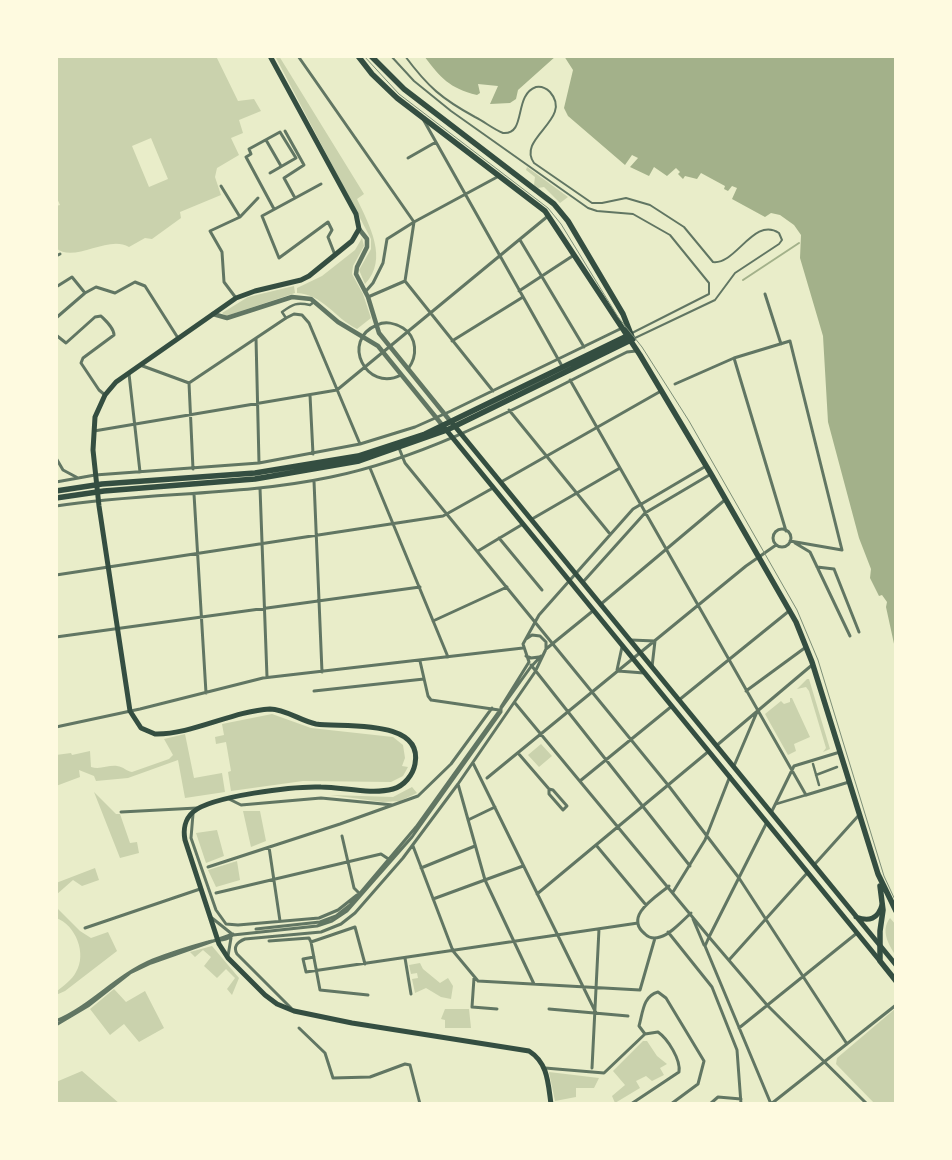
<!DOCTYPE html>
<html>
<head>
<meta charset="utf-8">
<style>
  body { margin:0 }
  #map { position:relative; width:952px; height:1160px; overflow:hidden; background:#e9edc9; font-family:Overpass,sans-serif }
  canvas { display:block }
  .frame { position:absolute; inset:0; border:58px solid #fefae0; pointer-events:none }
</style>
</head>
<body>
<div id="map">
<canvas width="952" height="1160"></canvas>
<div class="frame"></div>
</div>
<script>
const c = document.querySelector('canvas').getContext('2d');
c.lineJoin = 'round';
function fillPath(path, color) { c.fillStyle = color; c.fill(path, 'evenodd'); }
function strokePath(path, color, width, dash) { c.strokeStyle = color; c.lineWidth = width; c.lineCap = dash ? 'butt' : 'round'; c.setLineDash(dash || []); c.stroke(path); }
const green = new Path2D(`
  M56 56H216L238 101 254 99 261 111 239 120 243 133 231 138 239 155 217 168 215 177 221 195 180 212 181 218 152 239 145 238 129 247C108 234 74 264 56 248V206L60 205 56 196ZM151 138 168 179 149 187 132 146Z
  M275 56H279L364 194 357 199C369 225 389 259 365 284L359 270 371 249V239Z
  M527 167 568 197 560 203 544 187 538 188 534 185 535 177 526 170Z
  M362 238 364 246 353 266 352 274 363 294 371 318 357 329C335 318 322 294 297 293V288L322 276 355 250Z
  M294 286 295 293 226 316 222 313 248 297Z
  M807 679H809L830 749 823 752 826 748 809 691 806 687 797 689Z
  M790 698H792L810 737 794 744 796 751 788 755 765 714 781 701 784 704 790 702Z
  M272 714 311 728 393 737 403 745 405 758 402 766 408 767 403 776 391 782 303 781 231 791 228 772 231 771 226 742 216 744 215 737 224 735 222 724Z
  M185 734 194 778 222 773 225 792 185 798 178 760 128 778 96 781 94 776 79 770 80 777 56 786V755L71 753 72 755 90 751 91 767C100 770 108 765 117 766 124 767 126 771 132 772L169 759 173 755 164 739Z
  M541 744 552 756 539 767 528 755Z
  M412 787 417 793 400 801 383 802 330 795 393 797Z
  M94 792 116 814H120L130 843 137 842 139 853 120 858Z
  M243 811H260L266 841 251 847Z
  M217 830 224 856 206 863 196 833Z
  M237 861 240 880 216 887 208 870Z
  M95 868 99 880 82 886 73 880 56 895V883Z
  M56 907 80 931 91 938 108 932 117 951 65 991 56 995V992C63 986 72 980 76 972 87 954 76 925 56 918Z
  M890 918 896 925V956C889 945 880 931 890 918Z
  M212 946 239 978 232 995 227 989 235 978 226 969 217 978 204 966 211 957 203 950 195 957 190 952Z
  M420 963 423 969 440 983 448 978 453 986 451 999 441 997 426 988 415 993 412 979 418 978 417 973 411 974 409 965Z
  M114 989 126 1002 145 991 164 1028 139 1042 124 1024 110 1035 90 1009Z
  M896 1008V1104H875L836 1064 837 1058Z
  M445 1009H469L471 1028H445V1020L441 1019Z
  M643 1041H647L657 1056 667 1064 660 1068 664 1075 652 1081 646 1076 636 1081 640 1088 615 1103 612 1096 625 1085 613 1071Z
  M82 1071 120 1104H56V1082Z
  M549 1072 599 1078 594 1088H576V1097L555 1101Z`);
const water = new Path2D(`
  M424 56H556L518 90 516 99 510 103 490 104 498 86 478 84 480 93 477 95C449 88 441 78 424 56Z
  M564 56H896V653L886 607 887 602 882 595 879 596 870 578 871 569 859 538 828 422 823 336 800 258 801 235 794 225 780 215 771 213 765 217 732 199 737 188 732 186 728 191 724 189 725 186 701 173 697 179 685 176 683 179 678 174 680 172 676 168 667 176 654 167 649 176 630 167 638 158 632 155 625 165 568 116 564 108 573 70Z`);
const stream = new Path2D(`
  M743 280 799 243`);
const service = new Path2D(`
  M391 56 414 81 451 111 588 208 597 211 633 214 670 235 709 283V294L632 333
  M405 56C428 87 442 99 475 117 485 122 493 129 503 133 527 135 513 95 536 87 542 86 546 88 550 92 574 119 516 138 534 163L592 203H602L626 198 650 205 684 227 713 262C736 265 754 216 779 233L782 240 779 244 735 273 715 300 635 338`);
const pedestrian = new Path2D(`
  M286 318 282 312C293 304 297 302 310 305L314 302
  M813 764 819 785
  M816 775 837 767
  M776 804 806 795`);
const minor = new Path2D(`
  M298 56 414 222 387 239 383 263 373 283 366 291
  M423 119 562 366
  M285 131 304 165 284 178 295 198
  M266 140 281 166
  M408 158 436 142
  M270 173 296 158 280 132 249 149 251 154 246 157 274 209
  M321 184 262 216 279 258 328 222 332 230 328 237 335 255
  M221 186 240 217
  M520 240 584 347
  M56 256 60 254
  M405 281 414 222 499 176
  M405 281 493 391
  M56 287 72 277 85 293 56 318
  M519 291 574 255
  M85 293 96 287 115 293 135 282 145 286 178 338
  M765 294 781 344
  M368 297 405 281
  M236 298 224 282 222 252 210 231 240 217 258 198
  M56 335 66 343 95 317 101 316C106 321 114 328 114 335L83 358 81 363 99 390 105 395
  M256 338 259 463
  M452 341 523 297
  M734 358 786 531
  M140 365 189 383 286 318 294 314 302 315 309 323 360 444
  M129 374 140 472
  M401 375C366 393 340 340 377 325 385 321 395 323 403 328 417 337 418 356 408 369
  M570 380 806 795 849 782
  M189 383 193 469
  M675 384 734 358 790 341 842 550 790 541
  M310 395 313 454
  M509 410 610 534
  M94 431 337 390 548 216
  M399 448 405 463 668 785 739 878 847 1044
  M56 458 63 470 78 478
  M370 468 448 657
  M314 481 322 672
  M56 482 95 475 259 463 360 444 415 427 451 411 620 329
  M501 482 661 391
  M260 488 267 677
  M194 494 206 693
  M56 506C147 492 241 496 331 477 437 455 532 399 627 352L636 351
  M532 519 620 468
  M773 538a9 9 0 1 1 18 0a9 9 0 1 1-18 0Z
  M499 538 542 590
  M795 543 810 552 850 636
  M478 551 523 524
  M817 567 834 569 859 632
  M56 575 443 516 493 488
  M583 582 645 513 711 474
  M601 604 726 499
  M433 621 507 587
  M56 637 420 587
  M526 639 532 635 540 636 546 642V649
  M631 640 655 641
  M526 656 531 658 539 657
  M420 661 428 696 431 700 499 710
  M531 665 690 866
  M652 667 655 641
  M617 670 622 647
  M618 671 644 673
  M314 691 424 679
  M746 691 806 647
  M679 700 789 611
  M515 703 709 937 705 946 771 1104
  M56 727 140 709 263 678 523 648
  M716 746 812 665
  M518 753 549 789 553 790 567 806 563 810 549 794V789
  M473 763 596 1013
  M734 766 757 712
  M487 778 746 566 776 545
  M580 781 672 706
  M458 784 485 880 534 984
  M229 799 241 805 321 798 393 805
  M121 812 197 808
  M771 813 794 766 840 752
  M193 814 191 838 216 910 226 924 238 925 319 918 338 910 357 895
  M468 820 495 807
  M767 822 709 937 767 1005 867 1104
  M342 836 354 888 360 894
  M596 845 646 905
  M413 846 453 951 478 981 640 990 655 938
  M269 847 280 921
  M814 865 859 815
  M208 867 340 824 418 796 451 764 492 708
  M421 868 475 846
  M669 886C656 897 623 916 645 934 649 938 654 939 660 937 671 934 682 921 691 913
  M673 892 705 840 730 776
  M216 893 381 854 390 860
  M537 894 709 751
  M433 899 523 866
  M212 918 232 934
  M693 919 704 945
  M85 928 200 889
  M256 929 320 922 336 916 350 905 416 827 530 668 541 656
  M668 932 712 987 737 1050 741 1104
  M269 941 309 938 311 942 355 927 365 964
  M311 942 320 990 368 995
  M228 956 231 938
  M314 957 303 959 306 972 638 923
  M405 958 411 994
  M729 960 808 872
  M474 978 472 1007 497 1009
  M291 1008 237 954C233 947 237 942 245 939L321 932 341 924 355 913 403 858 458 784 535 672 546 649 594 610
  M549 1009 628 1016
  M56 1021C92 1006 115 976 153 960 171 953 190 947 208 942 217 939 226 942 233 935L317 926 332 921 347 911 412 837 501 712V707L529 662 523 644 539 615 633 509 706 466
  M56 1025 88 1006 130 973 151 963 233 934
  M299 1028 325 1053 333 1078 370 1077 405 1064 410 1065 420 1104
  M739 1028 857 933
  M645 1034 639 1026C643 1012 643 996 658 992L666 998 704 1061 698 1084 671 1104
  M545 1068 604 1073 645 1034 658 1032C668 1039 681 1060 679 1072L631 1104
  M592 1068 599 929
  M710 1104 718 1097 741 1099
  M771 1104 896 1005`);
const tertiary = new Path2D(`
  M359 229 367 239V247L357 267 356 274 368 297 379 333 451 422
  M213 314 227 318 292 297 311 299 338 322 378 346 443 426`);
const secondary = new Path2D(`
  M270 56 356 214 359 229 352 241 309 276 301 280 255 291 236 298 116 382 105 395 95 417 93 450 99 506 130 711 141 728 155 734C191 735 233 711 270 709 285 709 301 721 316 724 343 728 424 718 415 764 413 775 404 786 393 789 371 795 343 787 321 787 295 786 211 796 193 812 185 819 183 830 185 840L219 944 228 958 265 995 277 1004 294 1011 352 1023 529 1051C548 1063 548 1083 551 1104
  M453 424 896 965
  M443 426 880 961
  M856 917C869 922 878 919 882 905`);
const primary = new Path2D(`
  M358 56 372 74 397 98 545 211 640 355 711 474 796 622 812 662 878 874 896 911
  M371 56 404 89 554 204 568 221 623 314 632 337
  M56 491 102 484 255 473 358 456 425 434 631 334
  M56 498 104 491 255 479 359 461 447 430 633 339
  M880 886 883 910 880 931V961L896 981`);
const tram = new Path2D(`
  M364 56 399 94 548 208 561 224 618 317 642 347 689 421 797 610 818 660 884 876 896 902`);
fillPath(green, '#cad2ad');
fillPath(water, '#a3b18a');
strokePath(stream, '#a3b18a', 2);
strokePath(service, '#617663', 2);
strokePath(pedestrian, '#617663', 2.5);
strokePath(minor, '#617663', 3);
strokePath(tertiary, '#617663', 4.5);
strokePath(secondary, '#344e41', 5);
strokePath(primary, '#344e41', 5.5);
strokePath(tram, '#7c8e77', 1);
</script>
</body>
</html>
